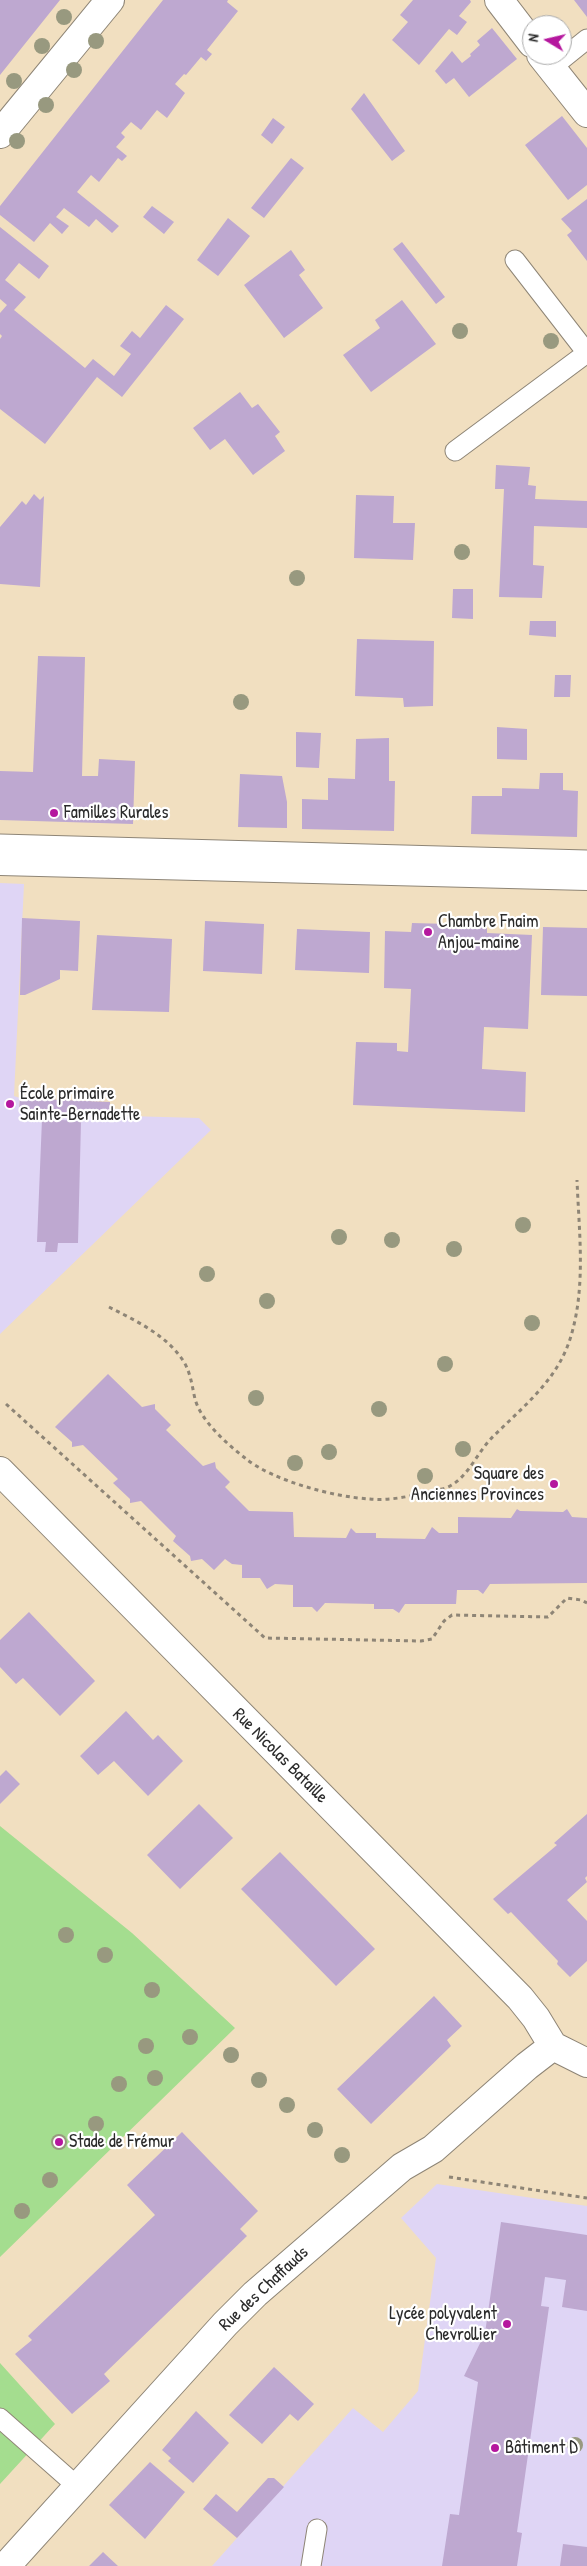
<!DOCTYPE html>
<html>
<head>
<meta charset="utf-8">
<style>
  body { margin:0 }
  #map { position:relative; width:587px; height:2566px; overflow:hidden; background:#f1dfc0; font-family:"Patrick Hand",sans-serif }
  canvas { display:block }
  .north { position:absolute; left:522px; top:15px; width:50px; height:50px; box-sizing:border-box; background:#fff; border:1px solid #aaa; border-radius:50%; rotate:279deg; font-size:14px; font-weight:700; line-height:20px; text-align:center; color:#2b2b2b }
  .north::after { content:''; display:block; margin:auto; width:18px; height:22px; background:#b5179e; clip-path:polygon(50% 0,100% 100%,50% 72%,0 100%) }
</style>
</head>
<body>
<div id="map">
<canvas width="587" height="2566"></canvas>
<div class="north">N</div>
</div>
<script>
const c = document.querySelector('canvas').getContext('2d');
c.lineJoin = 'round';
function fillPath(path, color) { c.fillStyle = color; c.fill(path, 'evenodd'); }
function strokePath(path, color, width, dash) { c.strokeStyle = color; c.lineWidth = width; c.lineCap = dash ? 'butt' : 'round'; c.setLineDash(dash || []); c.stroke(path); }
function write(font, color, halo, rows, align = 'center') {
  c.font = font + ' "Patrick Hand",sans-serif'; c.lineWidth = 4.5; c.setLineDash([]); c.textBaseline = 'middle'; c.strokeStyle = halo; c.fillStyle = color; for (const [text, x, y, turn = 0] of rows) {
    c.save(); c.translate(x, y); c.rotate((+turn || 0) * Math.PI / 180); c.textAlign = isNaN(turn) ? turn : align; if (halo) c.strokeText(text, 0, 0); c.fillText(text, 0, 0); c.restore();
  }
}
const built = new Path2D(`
  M0 883 24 884 14 1096 20 1098 19 1110 92 1113V1115L199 1118 211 1130 0 1334Z
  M437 2184 587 2206V2566H212L353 2408 383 2432 418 2391 436 2258 401 2218Z`);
const green = new Path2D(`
  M0 1826 132 1933 235 2028 0 2257Z
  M0 2363 55 2424 0 2484Z`);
const building = new Path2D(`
  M0 0H60L0 75Z
  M163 0H228L227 2 238 11 207 50 212 54 206 61 201 57 186 75 184 74 175 84 185 93 167 118 157 110 141 130 131 122 121 133 125 137 116 147 127 156 122 161 118 158 99 182 91 175 77 192 119 226 112 233 96 219 89 227 64 208 56 217 69 226 62 234 50 223 34 242 0 215V206Z
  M413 0H470L471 2 459 16 467 22 457 35 449 29 419 65 392 40 408 22 400 15Z
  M574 0H587V17Z
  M492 28 517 59 469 97 454 78 446 84 435 71 452 51 462 63 471 56 470 54 480 45 477 41Z
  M364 93 405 151 392 161 351 109Z
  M562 116 587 148V185L568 200 525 145Z
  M273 118 285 127 272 144 261 135Z
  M291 158 304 168 264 218 251 208Z
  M587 199V261L567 235 572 231 561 219Z
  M152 206 174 222 164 234 143 217Z
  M228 218 250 236 218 276 197 260Z
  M0 227 49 266 39 279 19 263 5 280 26 297 14 310 85 368 93 359 114 376 131 354 120 346 132 331 140 338 166 305 184 319 122 397 97 377 45 444 0 409V339L2 336 0 334V313L7 305 0 299Z
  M402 242 445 297 436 304 393 249Z
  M291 250 305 270 299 275 323 308 284 338 244 285Z
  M402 300 436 344 371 392 343 355 380 328 375 320Z
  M240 392 252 408 258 404 280 432 275 436 285 451 253 475 225 439 210 450 193 428Z
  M496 465 530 467 528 485 536 486 535 499 587 501V528L534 526 533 565 544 566 542 598 499 597 504 489H495Z
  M34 494 40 500 44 496 40 587 0 584V527L22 501 26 505Z
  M356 495 394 496 393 523H415L413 560 354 558Z
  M453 589H473V619L452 618Z
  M530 621H556V637L529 635Z
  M357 639 434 641 433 706 404 707 403 698 355 696Z
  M38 656 85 657 82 776H98L99 759 135 761 133 824 0 820V771L33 772Z
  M555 675H571L570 697H554Z
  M497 727 527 729V760L497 759Z
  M296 732 321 733 319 768 296 767Z
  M389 738V781H395L394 831 302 829V799L328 800V778L355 779 356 739Z
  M540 773H563V790L578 791 577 837 471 834 472 796H502V788L539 789Z
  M240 774 282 776 287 802V828L238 827Z
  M22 918 80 921 78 971 60 970V979L25 995H20Z
  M205 921 264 924 262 974 203 971Z
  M412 923 487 925V933L532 935 528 1029 484 1027 482 1069 526 1072 525 1112 353 1105 356 1042 397 1043V1051L408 1052 411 989 384 988 385 931 411 932Z
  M543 927 587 928V996L541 995Z
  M297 929 370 932 369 973 295 970Z
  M97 935 172 939 169 1012 92 1010Z
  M20 1098 110 1102V1115L19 1110Z
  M42 1119 81 1121 78 1243H58L57 1252H45L46 1242H37Z
  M108 1374 142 1407 155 1404V1409L171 1425 166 1430 203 1466 215 1462 216 1468 230 1482 225 1487 249 1511 293 1512 294 1537 346 1538 351 1528 356 1533H376V1538L425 1539 432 1527 439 1533H458V1517L511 1518 517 1509 520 1511 563 1512 567 1509 572 1517 587 1518V1583L490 1584 483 1594 478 1590H457L456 1604H405L399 1613 393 1609H374V1604L325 1603 317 1612 312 1607H293V1585L275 1584 267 1589 260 1578H242V1565L232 1564 225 1559 214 1570 202 1559 191 1561 190 1556 173 1541 176 1536 141 1501 130 1503V1499L113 1483 118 1479 83 1445 72 1447V1442L55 1427Z
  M29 1612 95 1681 60 1716 23 1678 16 1684 0 1667V1640Z
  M126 1711 153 1740 158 1735 183 1761 148 1796 114 1761 98 1775 80 1756Z
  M6 1770 20 1784 0 1804V1776Z
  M199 1804 233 1838 180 1889 147 1855Z
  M587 1814V1876L585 1878 587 1882 567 1900 587 1921V1961L570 1977 557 1964 558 1961 511 1912 508 1914 493 1899 557 1845 554 1843Z
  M280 1852 375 1949 336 1986 241 1889Z
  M434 1996 462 2026 447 2040 451 2046 371 2124 337 2089Z
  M182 2132 258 2211 240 2229 247 2236 104 2374 110 2381 72 2414 15 2354 32 2340 28 2336 155 2215 127 2185Z
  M501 2222 587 2235V2311L562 2307 566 2280 545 2277 541 2306 549 2307 517 2532 522 2533 517 2566H442L450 2514 459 2515 478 2382 464 2376 485 2333Z
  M274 2367 314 2404 298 2421 290 2414 262 2444 229 2415Z
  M196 2411 229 2443 193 2483 168 2461 171 2458 162 2450Z
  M150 2462 185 2492 145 2539 109 2505Z
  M268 2478H274L284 2487 237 2538 203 2509 216 2494 237 2512Z
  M563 2544 587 2547V2566H560Z
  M103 2552 118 2566H89Z`);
const path = new Path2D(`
  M109 1307C136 1321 167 1335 184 1362 191 1374 192 1386 195 1399 201 1421 227 1444 245 1458 273 1481 334 1497 370 1499 390 1501 412 1496 431 1491 437 1490 445 1489 450 1486 467 1477 476 1456 488 1442 493 1436 499 1431 505 1425 532 1399 560 1374 571 1336 586 1286 579 1232 577 1180
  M6 1404 265 1638 421 1641 432 1639 444 1621 452 1615 548 1617 567 1598 581 1600 587 1603
  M449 2177 587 2198`);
const lane = new Path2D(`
  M551 68 587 39
  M455 451 587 353 515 260
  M0 844 587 860
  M0 2418 78 2487
  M311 2566 317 2529`);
const street = new Path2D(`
  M499 0 532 43
  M541 55 587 113
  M0 861 587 876
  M0 1471 520 1998 536 2018 553 2046
  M553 2046 587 2063
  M6 2566 225 2324 255 2294 402 2167 433 2149 527 2066 553 2046`);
const secondary = new Path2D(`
  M0 134 110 0`);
const trees = [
  [64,17],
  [96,41],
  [42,46],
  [74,70],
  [14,81],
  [46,105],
  [17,141],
  [460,331],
  [551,341],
  [462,552],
  [297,578],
  [241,702],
  [523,1225],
  [339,1237],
  [392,1240],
  [454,1249],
  [207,1274],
  [267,1301],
  [532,1323],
  [445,1364],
  [256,1398],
  [379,1409],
  [463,1449],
  [329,1452],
  [295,1463],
  [425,1476],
  [66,1935],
  [105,1955],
  [152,1990],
  [190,2037],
  [146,2046],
  [231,2055],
  [155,2078],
  [259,2080],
  [119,2084],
  [287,2105],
  [96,2124],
  [315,2130],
  [59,2142],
  [342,2155],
  [50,2180],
  [22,2211],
  [575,2445]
];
const markers = [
  [54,813,5,"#b5179e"],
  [428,932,5,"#b5179e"],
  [10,1104,5,"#b5179e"],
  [554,1484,5,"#b5179e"],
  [59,2142,5,"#b5179e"],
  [507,2324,5,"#b5179e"],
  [495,2448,5,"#b5179e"]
];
const poiNames = [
  ["Familles Rurales",64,813],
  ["Chambre Fnaim",438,922],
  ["Anjou-maine",438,943],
  ["École primaire",20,1094],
  ["Sainte-Bernadette",20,1115],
  ["Square des",544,1474,"right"],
  ["Anciennes Provinces",544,1495,"right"],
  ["Stade de Frémur",69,2142],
  ["Lycée polyvalent",497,2314,"right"],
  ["Chevrollier",497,2335,"right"],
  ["Bâtiment D",505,2448]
];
const streetNames = [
  ["Rue Nicolas Bataille",280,1756,45],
  ["Rue des Chaffauds",264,2289,-43]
];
fillPath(built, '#dfd5f5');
fillPath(green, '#a4dd8f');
fillPath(building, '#bea8d0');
strokePath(lane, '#8e8576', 21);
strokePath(street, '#8e8576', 30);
strokePath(secondary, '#8e8576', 30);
strokePath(path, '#8e8576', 3, [4, 4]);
strokePath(lane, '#fff', 19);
strokePath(street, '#fff', 28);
strokePath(secondary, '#fff', 28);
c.fillStyle = '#98997f';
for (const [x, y] of trees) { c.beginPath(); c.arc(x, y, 8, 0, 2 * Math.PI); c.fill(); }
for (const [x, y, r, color] of markers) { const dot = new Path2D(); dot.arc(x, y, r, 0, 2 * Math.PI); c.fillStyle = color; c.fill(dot); strokePath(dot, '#fff', 2); }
write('18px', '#2b2b2b', '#fff', poiNames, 'left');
write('18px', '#2b2b2b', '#fff', streetNames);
</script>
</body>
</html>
